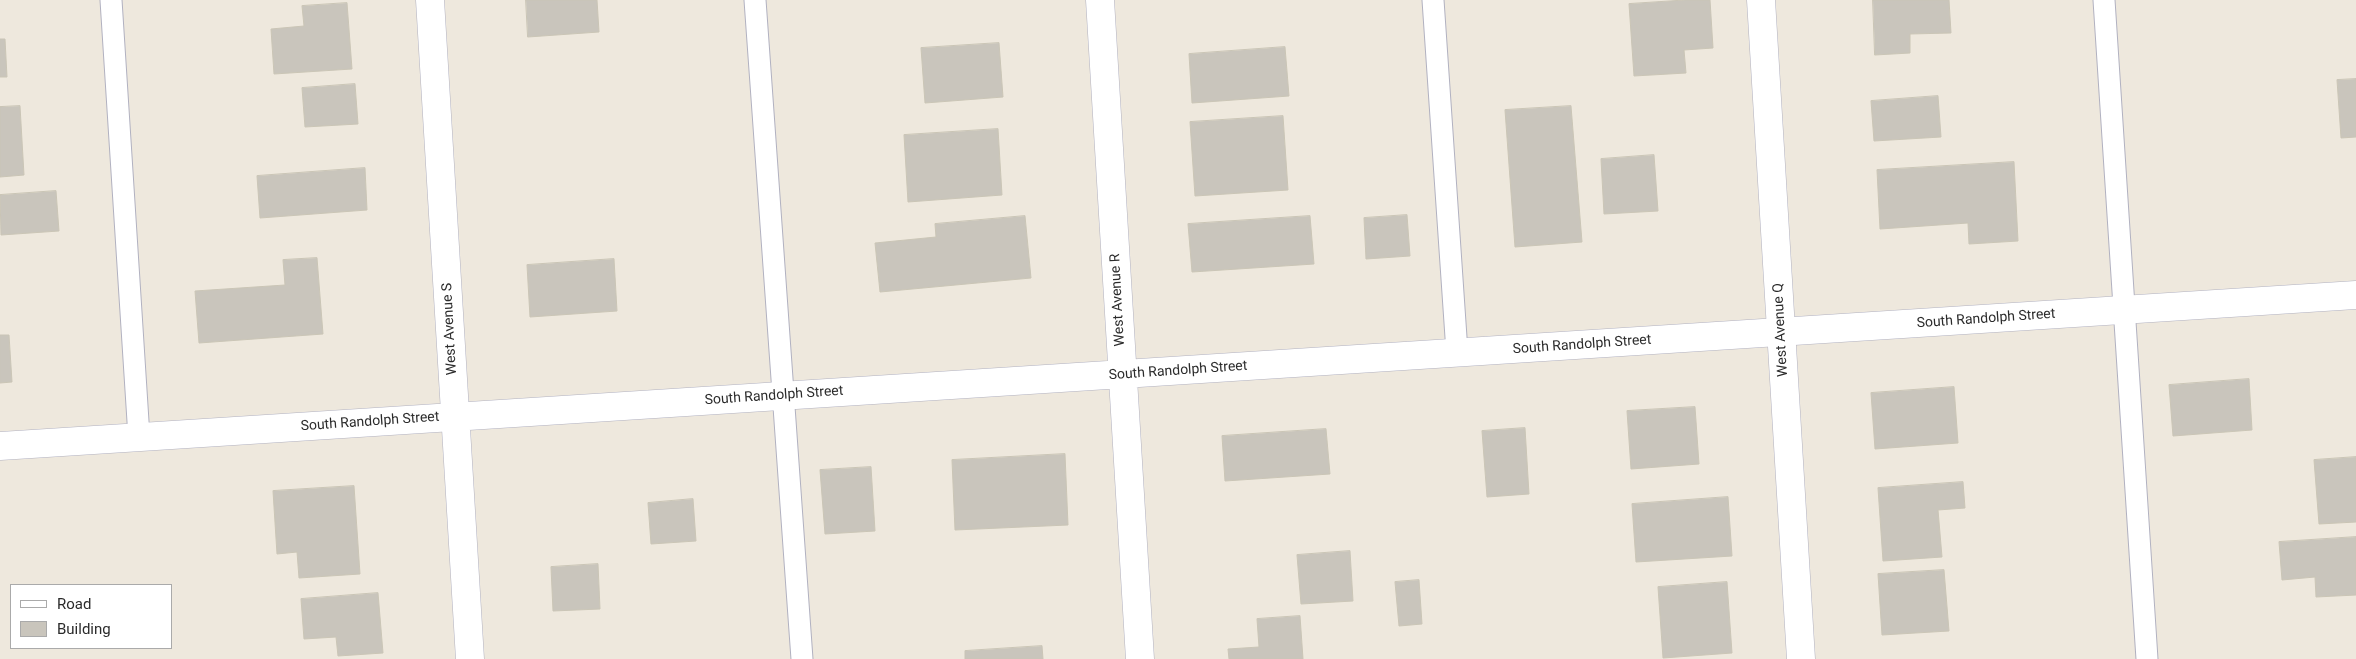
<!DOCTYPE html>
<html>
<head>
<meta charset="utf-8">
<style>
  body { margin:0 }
  #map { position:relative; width:2356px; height:659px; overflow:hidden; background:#eee8dd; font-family:Roboto,sans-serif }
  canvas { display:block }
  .legend { position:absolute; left:10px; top:584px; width:162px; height:65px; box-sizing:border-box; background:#fff; border:1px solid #aaa; margin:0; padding:6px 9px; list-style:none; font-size:15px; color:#2b2b2b }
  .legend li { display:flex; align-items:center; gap:10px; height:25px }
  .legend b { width:25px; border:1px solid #aaa }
</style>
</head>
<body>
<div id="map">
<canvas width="2356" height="659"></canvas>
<ul class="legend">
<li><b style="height:6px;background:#fff"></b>Road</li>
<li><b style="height:14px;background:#c9c5bc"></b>Building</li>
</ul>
</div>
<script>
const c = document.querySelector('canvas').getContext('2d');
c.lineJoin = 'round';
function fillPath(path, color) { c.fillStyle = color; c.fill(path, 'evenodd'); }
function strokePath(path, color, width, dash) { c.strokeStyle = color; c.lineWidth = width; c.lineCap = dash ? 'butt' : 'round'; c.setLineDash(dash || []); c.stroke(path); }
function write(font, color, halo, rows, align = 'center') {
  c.font = font + ' Roboto,sans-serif'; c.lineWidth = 4.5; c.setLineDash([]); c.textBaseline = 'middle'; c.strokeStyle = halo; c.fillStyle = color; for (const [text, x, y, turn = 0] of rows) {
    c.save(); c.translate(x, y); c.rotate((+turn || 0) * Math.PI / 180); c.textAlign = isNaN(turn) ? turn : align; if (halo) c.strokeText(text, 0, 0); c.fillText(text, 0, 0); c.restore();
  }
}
const building = new Path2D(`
  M526 0H597L599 32 528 37Z
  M1685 0H1710L1713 48 1684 50 1686 73 1634 76 1629 4Z
  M1873 0H1949L1951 33 1910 34V53L1875 55Z
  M347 3 352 69 274 74 271 29 304 26 302 6Z
  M0 39H5L7 77H0Z
  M999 43 1003 97 925 103 921 48Z
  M1285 47 1289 96 1192 103 1189 54Z
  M2356 79V137L2341 138 2337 80Z
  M355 84 358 124 305 127 302 88Z
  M1938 96 1941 137 1874 141 1871 101Z
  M20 106 24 175 0 177V107Z
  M1571 106 1582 242 1515 247 1505 110Z
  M1283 116 1288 190 1195 196 1190 122Z
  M998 129 1002 195 908 202 904 135Z
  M1654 155 1658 211 1604 214 1601 159Z
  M2014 162 2018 241 1969 244 1968 223 1880 229 1877 170Z
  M365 168 367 210 260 218 257 176Z
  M56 191 59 231 1 235 0 195Z
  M1407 215 1410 256 1366 259 1364 218Z
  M1025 216 1031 278 880 292 875 243 936 237 935 224Z
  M1310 216 1314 264 1192 272 1188 224Z
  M317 258 323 334 199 343 195 291 285 285 283 260Z
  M614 259 617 311 530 317 527 265Z
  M0 335H9L12 382 0 383Z
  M2249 379 2252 430 2173 436 2169 385Z
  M1954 387 1958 443 1875 449 1871 393Z
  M1695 407 1699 464 1631 469 1627 411Z
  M1525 428 1529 494 1487 497 1482 431Z
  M1326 429 1330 474 1225 481 1222 436Z
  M1065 454 1068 525 955 530 952 460Z
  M2356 457V522L2319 524 2314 460Z
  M871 467 875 531 825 534 820 470Z
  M1963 482 1965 508 1938 510 1942 557 1883 561 1878 488Z
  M354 486 360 574 299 578 297 552 277 554 273 491Z
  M1728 497 1732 556 1636 562 1632 504Z
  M693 499 696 541 651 544 648 503Z
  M2356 537V595L2316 597 2315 577 2282 580 2279 542Z
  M1350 551 1353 601 1301 604 1297 555Z
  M598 564 600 609 553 611 551 567Z
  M1944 570 1949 631 1882 635 1878 574Z
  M1419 580 1422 624 1399 626 1395 582Z
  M1727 582 1732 653 1663 658 1658 587Z
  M378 593 383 653 338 656 336 637 304 639 301 599Z
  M1300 616 1303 659H1229L1228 649 1259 647 1257 619Z
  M1042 646 1043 659H965V651Z`);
const lane = new Path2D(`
  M111 0 139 437
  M755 0 802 659
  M1433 0 1457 352
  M2104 0 2147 659`);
const street = new Path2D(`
  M430 0 470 659
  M1100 0 1140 659
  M0 446 2356 295`);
const secondary = new Path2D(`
  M1761 0 1801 659`);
const streetNames = [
  ["West Avenue R",1118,300,-93],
  ["South Randolph Street",1986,319,-4],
  ["West Avenue S",450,329,-93],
  ["West Avenue Q",1781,330,-93],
  ["South Randolph Street",1582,345,-4],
  ["South Randolph Street",1178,371,-4],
  ["South Randolph Street",774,396,-4],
  ["South Randolph Street",370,422,-4]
];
fillPath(building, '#c9c5bc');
strokePath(building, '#cac5b6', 1);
strokePath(lane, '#b1b1c0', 23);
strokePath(street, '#b1b1c0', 29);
strokePath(secondary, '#b1b1c0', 29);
strokePath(lane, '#fff', 21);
strokePath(street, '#fff', 28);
strokePath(secondary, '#fff', 28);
write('14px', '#2b2b2b', '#fff', streetNames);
</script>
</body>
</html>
